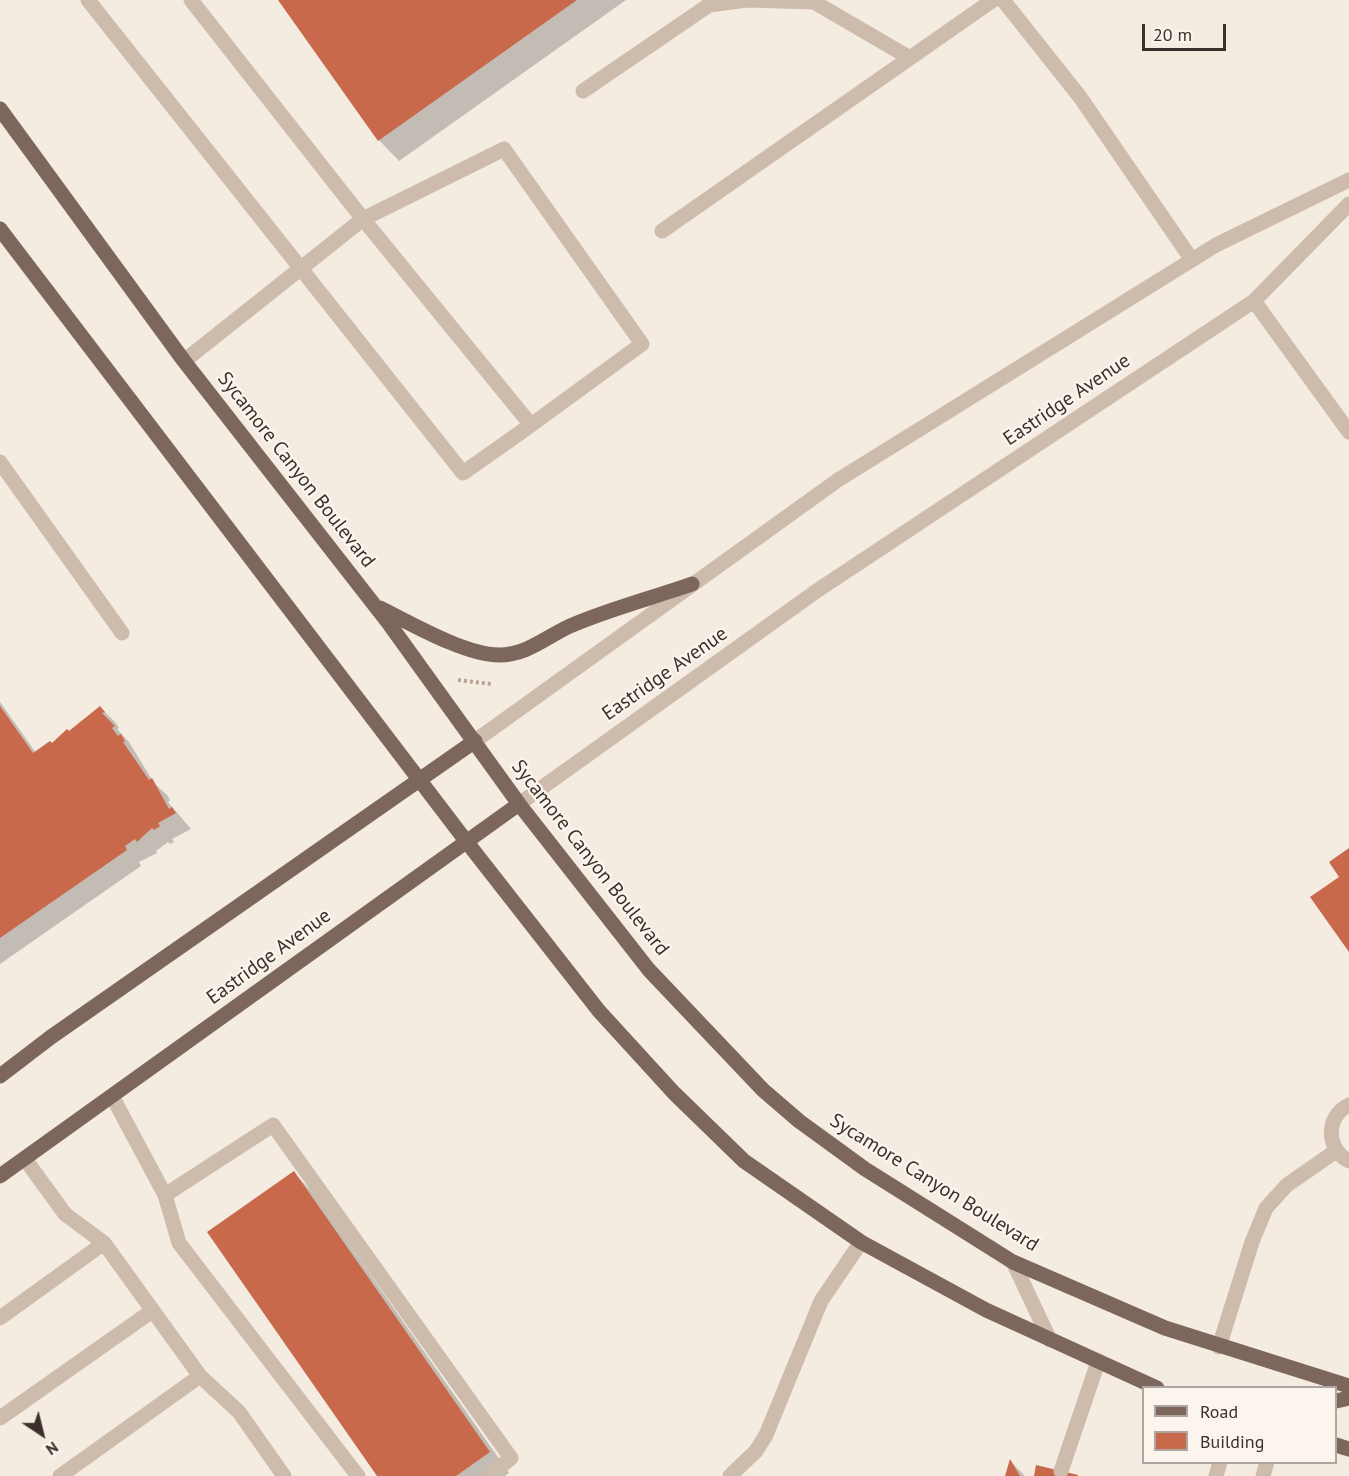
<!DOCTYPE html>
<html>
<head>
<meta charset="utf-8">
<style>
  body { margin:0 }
  #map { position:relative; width:1349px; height:1476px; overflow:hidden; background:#f4ebe1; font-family:"PT Sans",sans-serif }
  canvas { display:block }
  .legend { position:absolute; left:1142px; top:1386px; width:195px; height:78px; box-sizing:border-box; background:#fbf5ee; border:2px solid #aea6a0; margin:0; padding:8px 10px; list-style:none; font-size:18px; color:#3b302b }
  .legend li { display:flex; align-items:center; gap:12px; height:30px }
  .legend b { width:30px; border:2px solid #aea6a0 }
  .north { position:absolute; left:12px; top:1404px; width:60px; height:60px; -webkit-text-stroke:4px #fbf5ee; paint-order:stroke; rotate:145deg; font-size:16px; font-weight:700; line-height:24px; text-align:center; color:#3b302b }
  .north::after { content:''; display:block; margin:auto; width:21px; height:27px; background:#3b302b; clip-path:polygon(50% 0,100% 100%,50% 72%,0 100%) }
  .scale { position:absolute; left:1142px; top:24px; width:84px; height:27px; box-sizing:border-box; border:3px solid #3b302b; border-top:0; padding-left:8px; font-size:18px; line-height:21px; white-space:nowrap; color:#3b302b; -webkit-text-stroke:4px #fbf5ee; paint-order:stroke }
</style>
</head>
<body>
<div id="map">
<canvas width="1349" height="1476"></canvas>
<ul class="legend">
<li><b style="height:8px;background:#7d675c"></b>Road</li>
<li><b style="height:16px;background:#c8694b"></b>Building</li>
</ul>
<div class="north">N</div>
<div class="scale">20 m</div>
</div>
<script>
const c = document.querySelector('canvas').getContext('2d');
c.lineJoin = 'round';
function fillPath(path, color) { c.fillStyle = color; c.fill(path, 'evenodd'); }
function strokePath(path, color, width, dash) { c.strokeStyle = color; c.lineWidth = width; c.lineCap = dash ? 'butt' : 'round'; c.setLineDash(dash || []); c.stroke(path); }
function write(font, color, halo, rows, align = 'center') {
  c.font = font + ' "PT Sans",sans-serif'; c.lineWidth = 4.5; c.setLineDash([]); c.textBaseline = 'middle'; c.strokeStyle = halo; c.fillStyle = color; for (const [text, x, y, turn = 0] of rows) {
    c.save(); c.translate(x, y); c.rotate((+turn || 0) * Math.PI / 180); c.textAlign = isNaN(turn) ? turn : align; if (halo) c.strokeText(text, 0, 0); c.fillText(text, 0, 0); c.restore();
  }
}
const shadow = new Path2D(`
  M280 0H626L399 161 379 140Z
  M0 702 36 753 81 725 79 722 97 713 100 707 116 723 119 728 117 729 129 742 154 783 167 795 170 800 168 802 191 829 172 839 174 842 170 844 168 842 156 851 157 853 139 862 141 866 0 964Z
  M294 1173 314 1194 509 1473 505 1476H379Z
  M1011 1462 1025 1476H1006Z`);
const building = new Path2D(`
  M278 0H577L378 141Z
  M0 706 33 753 50 741 52 743 67 729 69 731 100 706 105 712 102 713 115 726 112 728 118 736 121 734 125 741 123 742 149 780 152 778 169 809 172 807 176 813 158 823 160 826 154 830 152 828 137 842 135 839 125 846 127 850 0 938Z
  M1349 848V952L1310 897 1339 877 1329 862Z
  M294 1171 490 1452 456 1476H377L207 1232Z
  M1010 1459 1020 1476H1005Z
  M1036 1465 1078 1475V1476H1034Z`);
const path = new Path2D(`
  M458 680 491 684`);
const minor = new Path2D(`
  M88 0 463 473 531 425 363 219 504 149 642 344 531 425
  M748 0 814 2 910 58
  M1003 0 1080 97 1192 260
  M583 91 709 5 747 0
  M662 231 993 0
  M1254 301 1349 432
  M184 361 363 219 191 0
  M0 462 122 633
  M475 741 838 480 1216 245 1349 180
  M519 804 818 590 1254 301 1349 204
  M112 1096 165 1195 179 1243 358 1476
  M1349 1105C1325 1116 1326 1150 1349 1161
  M25 1159 65 1214 104 1243 200 1376 239 1412 284 1476
  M165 1195 273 1125 511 1458 489 1476
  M1013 1262 1050 1340
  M0 1318 104 1243
  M1219 1347 1252 1242 1266 1208 1287 1185 1336 1151
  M0 1418 152 1311
  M1061 1471 1098 1362
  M60 1476 200 1376
  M730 1476 756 1451 766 1435 821 1301 861 1242
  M1216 1476 1220 1462
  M1263 1476 1267 1462`);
const major = new Path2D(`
  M0 109 184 361 390 625 519 804 649 970 763 1090 799 1121 865 1169 1013 1262 1165 1328 1349 1386
  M0 229 466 841 599 1011 674 1093 744 1161 861 1242 986 1310 1157 1388
  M380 608C410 623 465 655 499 655 527 655 546 637 570 626 609 609 652 598 692 584
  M0 1076 51 1037 475 741
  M0 1176 519 804
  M1336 1401 1349 1398
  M1336 1445 1349 1449`);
const streetNames = [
  ["Eastridge Avenue",1067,400,-34],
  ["Sycamore Canyon Boulevard",296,470,52],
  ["Eastridge Avenue",665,674,-35],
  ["Sycamore Canyon Boulevard",590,858,52],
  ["Eastridge Avenue",269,957,-36],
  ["Sycamore Canyon Boulevard",934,1183,32]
];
fillPath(shadow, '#0003');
fillPath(building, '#c8694b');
strokePath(path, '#b9a596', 4, [3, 3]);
strokePath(minor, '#cdbbac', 15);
strokePath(major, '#7d675c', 15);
write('20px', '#3b302b', '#fbf5ee', streetNames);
</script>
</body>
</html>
